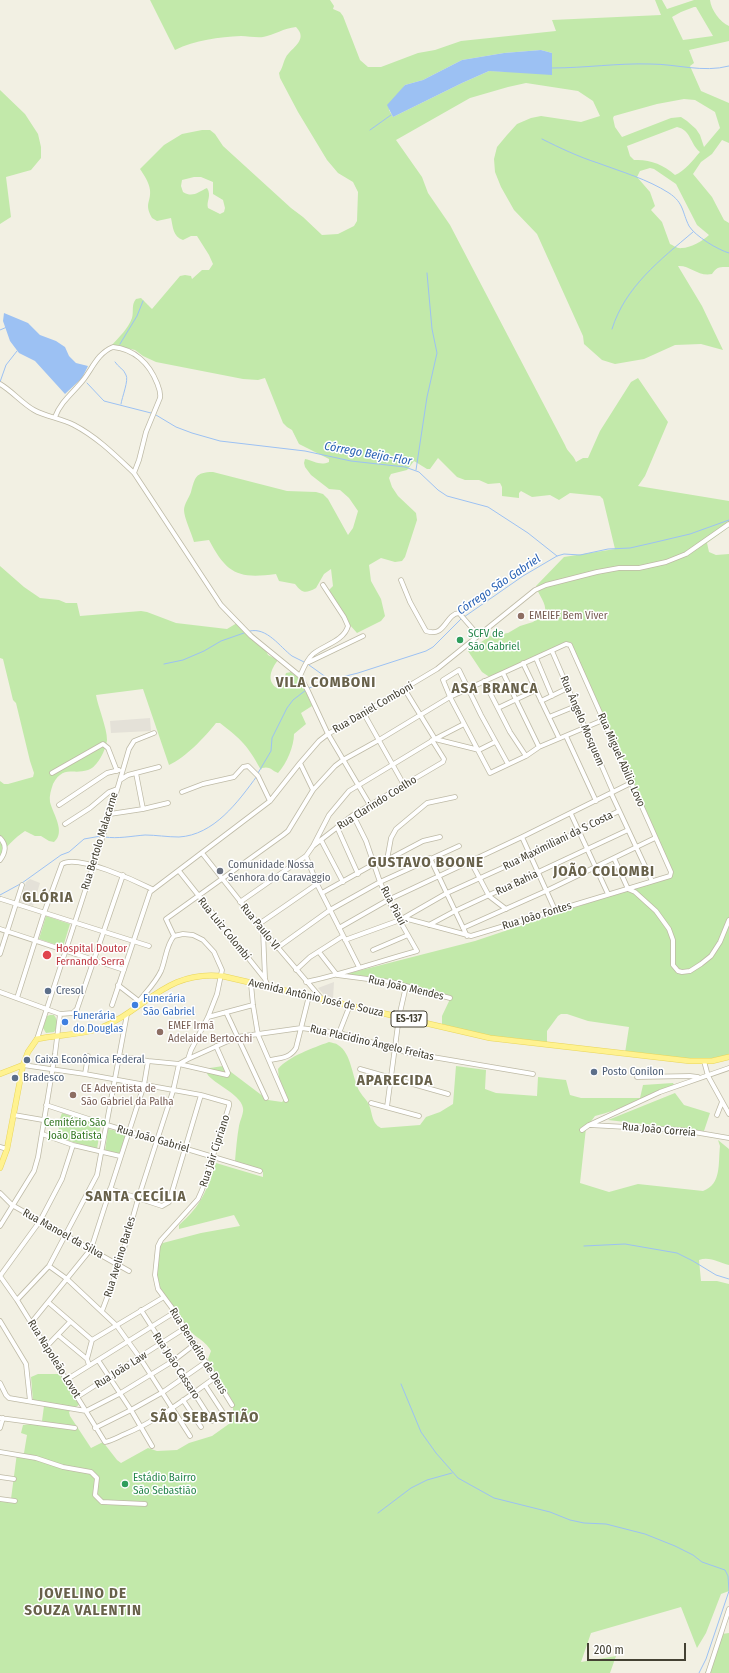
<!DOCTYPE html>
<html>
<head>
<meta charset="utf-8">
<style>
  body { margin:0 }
  #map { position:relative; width:729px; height:1673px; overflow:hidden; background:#f2f0e3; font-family:"Fira Sans Condensed",sans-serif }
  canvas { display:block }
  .scale { position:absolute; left:587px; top:1643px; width:99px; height:18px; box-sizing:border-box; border:2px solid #444133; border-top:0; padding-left:5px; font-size:12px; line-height:14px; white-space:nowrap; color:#444133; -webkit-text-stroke:3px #fff; paint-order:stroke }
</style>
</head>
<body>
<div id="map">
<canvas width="729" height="1673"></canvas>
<div class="scale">200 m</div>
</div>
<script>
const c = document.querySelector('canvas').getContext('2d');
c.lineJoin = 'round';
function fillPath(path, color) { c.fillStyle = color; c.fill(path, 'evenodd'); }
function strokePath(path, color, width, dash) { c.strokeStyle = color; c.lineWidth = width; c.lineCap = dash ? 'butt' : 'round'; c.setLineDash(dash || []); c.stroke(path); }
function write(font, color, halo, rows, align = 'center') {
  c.font = font + ' "Fira Sans Condensed",sans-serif'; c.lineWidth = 3; c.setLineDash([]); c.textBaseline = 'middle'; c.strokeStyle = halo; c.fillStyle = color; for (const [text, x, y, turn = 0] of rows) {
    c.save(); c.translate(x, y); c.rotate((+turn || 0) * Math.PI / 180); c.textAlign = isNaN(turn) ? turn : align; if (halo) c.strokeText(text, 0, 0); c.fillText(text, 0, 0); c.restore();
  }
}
const industrial = new Path2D(`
  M150 718 151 731 111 733 110 721Z
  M30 879 40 883 33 906 20 902 26 882Z
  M334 982 333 999 327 998 318 988Z`);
const green = new Path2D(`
  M150 0H330L334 6 333 9 340 12 343 16 360 60 368 67H381L418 53 435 50 461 41 556 31 552 20 661 15 655 0H662L667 9 694 0H710C711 10 720 22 729 26V41L689 50 694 63 690 66 701 91 729 103V143L722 140 712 154 701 162 693 174 712 197 724 220 729 223V267C721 267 717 266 712 274 698 277 690 265 678 266L702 306 723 350 701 344 675 345 644 359 615 364 602 360 584 344 583 336 537 234 514 210 501 187 495 172 494 159 497 147 507 135 517 124 531 118 541 116 581 122 600 116 593 101 578 91 526 83 508 87 470 98 396 140 422 177 428 193 450 225 565 445C568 453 573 454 576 462L583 458H588L600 431 631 382 638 378 668 422 645 476 638 486 729 501V527L707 543 709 552 716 555 729 554V1055L703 1060 625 1053 629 1027 588 1021 567 1014H561L558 1016 547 1031V1044L491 1037 442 1024V1016L451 997 423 988 346 974 475 941 672 875 571 642 491 678 482 672 468 651 490 636 508 633 520 626 533 622 545 612C547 603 538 595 536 586L564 557 615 549 603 499 600 496 570 493 559 500 550 495 532 497 521 491 519 493V498L502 496V487L500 483 488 484 479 480H465L457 477 438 458 430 469H427L414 461 407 470 391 474 389 478 392 487 398 496 416 513 417 520 405 557 402 561 395 562 381 558 369 565 371 581 381 599 385 616 381 621 357 633 349 624 328 591 333 586 331 569 324 574 316 588C305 594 302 593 295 584L279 581 276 574C238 579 227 574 209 540L194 542C192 534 184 518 184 510 184 504 189 498 191 492 195 478 195 472 213 472L287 491 316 492 323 494 328 499 348 535 353 528 358 511 349 498 340 490 329 489 311 475 305 467 304 463 305 459C314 461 320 466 329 462V459L299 444 292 430 287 427 283 423 265 378 258 380 243 379 156 362 143 356 135 350 112 345C119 337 128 329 132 318 134 311 131 305 136 299L141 298 152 309 180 276 185 275 191 276 192 279 202 270H209L213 264 209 255 197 236H191L183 240C173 237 173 227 171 218L157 221 152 218C144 203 151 203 150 190 149 182 144 175 140 169L164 145 182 134 202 130H210L215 134 223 146 291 208 303 217 322 235 338 234 354 226 357 221 358 192 353 182 338 173 327 160 298 112 280 78 279 73C283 68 283 62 286 57 291 48 309 40 296 27 284 28 274 35 263 37 257 38 248 36 241 36 219 37 195 40 175 50ZM694 7H696L713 36 683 40 672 17 681 12ZM541 50 552 53 517 72 489 71 462 83 393 117 389 110 405 85 423 80 462 60 504 53ZM684 99 695 100 715 112 720 128 704 147 700 135 696 129 687 121 681 117 671 118 622 137 615 127 613 118 614 116 657 104ZM677 127C691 130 690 144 700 152 693 160 685 171 675 175 663 164 649 159 634 160L630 156 627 146ZM650 168 654 169 676 184 697 225 709 235C703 241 690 248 682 248 677 249 673 245 670 244L662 222 651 210 655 206 650 192 637 177 640 171ZM194 177H201L213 182V194L223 200 225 208 224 212 220 214 208 208C206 201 212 196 207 188 198 192 193 198 183 192L181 186 182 180Z
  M0 90 25 114 38 134 41 147V158L31 170 6 177 11 217 0 224Z
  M0 566 24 587 40 598 59 600 66 603H77L80 616 141 611 147 612 176 623 227 629 237 623 264 646 268 655 278 660C271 669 266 681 277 688L276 684 283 682 286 673 291 672 301 680 312 706 301 713 306 724 294 734C294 746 287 763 278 773 271 770 270 766 262 768L261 770C248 746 241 739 220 723H216C205 737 185 758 169 765L143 689 96 695C98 707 107 728 107 740 106 749 98 767 88 770 74 775 63 765 53 784 51 790 49 796 50 802 53 814 66 832 54 842L49 841 41 836H35L25 831C16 837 4 848 0 857V781L4 784H8L33 777 34 773 30 761 16 703 13 700 3 659 0 658Z
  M46 916 70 924 63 947 39 939Z
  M50 1015H54C58 1020 58 1027 54 1032L46 1033 43 1028 47 1016Z
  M329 1042C332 1043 336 1043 338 1045 352 1053 352 1079 360 1092 363 1097 367 1100 369 1105 373 1114 371 1123 381 1128L420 1125 426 1117 440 1112 453 1104 456 1066 486 1070 485 1089 496 1093 537 1096 538 1077 566 1080 570 1095 581 1098H640L643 1085 673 1083 674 1085C648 1097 622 1109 595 1116L586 1128 580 1183 609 1192 638 1184 703 1191C722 1184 718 1163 720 1146L718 1140 729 1149V1265C719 1263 710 1256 699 1260L701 1281H717L729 1284V1591L721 1594 706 1633 697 1648 681 1607 591 1633 581 1662 616 1656 610 1673H0V1497L11 1499 17 1453H24L27 1435 21 1433 23 1425 39 1423 42 1421 44 1406 33 1401 31 1377 38 1374H59L80 1404 69 1412 70 1416 91 1448 103 1442 117 1460 121 1463 148 1448 157 1451 177 1450 189 1443 212 1436 233 1421V1406L232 1400 210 1365 208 1359 211 1351C205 1339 190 1336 185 1323L180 1322 158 1292 154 1282 159 1244 201 1233 240 1226 234 1215 179 1229V1225C202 1205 206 1191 216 1163L263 1177V1172L235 1161C236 1149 237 1137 239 1126 240 1120 244 1113 243 1108 241 1093 208 1082 206 1071L210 1068 223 1066 268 1100 282 1102 285 1099 279 1079 278 1069C289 1056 313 1048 329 1042Z
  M675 1093 684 1105 710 1113 704 1131 608 1120Z
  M62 1113 101 1125 97 1149 56 1137 59 1128 57 1127Z
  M108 1129 127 1133 119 1154 105 1151Z
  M729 1633V1673H705L722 1634Z`);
const water = new Path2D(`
  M541 50 552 53V75L489 71 462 83 393 117 387 105 405 85 423 80 462 60 504 53Z
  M4 313 28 323 40 335 56 341 65 347 69 356 76 363 88 366 82 378 65 394 35 361 19 353 10 341 3 321Z`);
const stream = new Path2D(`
  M552 68C585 68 618 63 650 64 677 64 703 73 729 66
  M370 130 391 115
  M542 139C560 148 579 157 598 163 622 172 647 179 669 193 684 203 682 212 689 226 695 236 718 250 729 253
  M612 329C625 287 660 260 693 232
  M0 330 7 327
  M120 344 137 316 143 301
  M115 362C118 367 124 369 126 375 129 380 122 397 121 404
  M0 382 6 365 17 351
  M87 383 104 401 151 413
  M156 415 176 427 192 433 220 441 305 451 351 461 405 467 419 472 438 490 447 496 488 507 528 533 557 556
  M416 470 427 397 437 353 432 329 427 273
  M464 617 523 576 557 556 564 554 580 555 608 549 630 548 652 543 690 534 729 520
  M250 631C267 627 280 647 292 656 296 658 300 660 304 662
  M164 664 183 660 204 651 221 641 244 633
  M309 665 330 680
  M309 688 330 680 358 673 426 651 433 647 461 619
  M258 773 271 751 272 738 287 708 293 700 306 690
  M105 837C118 839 132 836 145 835 156 835 167 837 179 837 214 835 238 802 257 776
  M0 895 22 883 61 855 69 852 84 839 101 836
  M584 1246 625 1244 677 1253 693 1261 716 1275 729 1279
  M401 1384 421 1432 436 1453 458 1478 494 1498 550 1512 570 1520 584 1523 606 1524 645 1534 675 1546 693 1555 702 1562 725 1570 728 1576 729 1591 706 1659 699 1673
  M378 1513 411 1488 427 1480 452 1473`);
const minor = new Path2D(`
  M0 384C12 391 23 404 34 410 46 417 61 418 74 425 97 437 115 455 134 473L221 605 251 636 300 676 308 691 328 734 370 805
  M55 417C61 401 74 392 84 379 93 367 98 353 113 347 134 349 149 363 157 383 159 388 161 392 160 398L146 432 139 460 134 473
  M401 580 410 602 426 631C446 638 445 614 459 613L478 635
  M552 651 613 792
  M536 658 552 696
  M309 662 363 636
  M523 663 559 738
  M503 673 539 747
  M300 676C303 669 307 659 313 654 324 645 344 641 348 626L344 617 323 585
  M484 681 510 732 526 756
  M405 690 435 739
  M541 701 568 688
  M498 708 536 690
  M363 712 404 785
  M549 717 576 706
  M566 736 596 801
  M435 739 479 750 495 742
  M300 763 313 790
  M508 764 481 715 459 670 443 680 450 697 490 773 526 756 539 747 603 720
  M52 773 103 744 108 748 117 771
  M136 773 143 809
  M120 780 128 775 159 767
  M182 792 203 784 234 777 243 767 248 766 258 776 270 801
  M611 793 652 881
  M59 805 107 773 119 770
  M110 814 143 809 168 803
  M571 814 608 894
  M65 824 90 808 109 792 117 789
  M337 827 358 874
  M522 837 555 910
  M0 838C7 845 6 852 0 860
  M321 840 343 882
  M313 846 353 815 443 762 444 759 432 740
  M202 853 263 930 321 998
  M306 856 317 884 359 967
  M430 858 467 936
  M614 858 628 889 635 892 656 911 669 929 673 940V965L678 971 682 972 690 971 701 964 711 956 720 942 729 920
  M387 860 391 838 396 829 427 803 455 797
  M471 862 489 896 506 909
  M179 871 265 979 268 987
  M322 893 374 864 387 860 423 841 440 837
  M1 899 149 946
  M240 902 306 856 313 846 329 815 349 791 435 739 464 724
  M259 924 317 884
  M429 925 455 911 628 830
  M339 928 388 900 522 837 631 783
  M463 928 546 891 655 838
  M0 929 124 970
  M263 931 265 978
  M174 936 166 919 283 835 288 831 313 790 335 766 343 760 379 740 450 697 566 644 570 645 671 872 670 876 471 936 404 918
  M345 940 400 920 447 893 531 855 619 811
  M277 948 330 910 380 882 459 846
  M373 950 408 935
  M319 952 337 975 391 982 450 998
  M0 954 22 885
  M296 970 310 957 343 936
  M306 982C344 974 380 961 417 951L388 900 380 882 366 841 353 815
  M251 984 253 1005 258 1035 286 1100
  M118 985 140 1002
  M0 992 60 1014 55 1054 38 1157 34 1171 0 1226
  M17 998 44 913 62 864C77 854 136 881 152 889
  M112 1005 150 892 270 801 300 763 319 741 328 734 437 669 535 590 546 585 597 572 619 568H639L666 562 686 554 729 524
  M226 1012 266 1098
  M60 1014 73 1013 77 1009 123 875
  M208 1017 253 1005
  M339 1033 350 1005
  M37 1039 110 814 129 749 134 741 154 733
  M118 1056 148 1061 179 1064 188 1059 191 1050 208 1017 217 994 222 970 214 952 203 940 193 935 183 934 174 936C166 945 166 959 161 971 156 982 147 991 139 1001
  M188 1059 237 1037 301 1028 339 1033 409 1053 533 1074
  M270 1060C281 1058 290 1058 296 1048L309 996
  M704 1061 708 1076 729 1114
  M23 1065 85 1074 201 1095 229 1103V1106L202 1190 198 1199 161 1240 158 1246 155 1275 158 1289 175 1312 232 1405
  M360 1069 448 1094
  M85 1074 88 1056
  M637 1077 690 1076 698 1077
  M371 1103 419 1116
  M46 1105 107 1125 260 1171
  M387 1107 399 1017 406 986
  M14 1115 43 1120
  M717 1115 722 1102
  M590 1125 682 1130 729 1138
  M582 1130 589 1125 660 1092 729 1068
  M42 1134 73 1145 120 1156
  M0 1147 7 1149
  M110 1189 162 1206 169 1202 201 1095
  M0 1193 12 1205 129 1271
  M49 1266 67 1279 117 1326 140 1358 190 1436
  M0 1276 17 1300 105 1442C111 1441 118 1437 125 1434 159 1420 186 1398 216 1377
  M0 1276 40 1221 62 1179 73 1145
  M17 1300 49 1266 97 1175 127 1014
  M48 1302 92 1340
  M141 1310 212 1421
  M102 1311 119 1266 138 1199 173 1091 179 1064 227 1075 228 1073 216 1046
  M0 1321 26 1364 30 1401
  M31 1323 91 1249 144 1085 148 1061
  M58 1335 87 1359
  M46 1347 70 1322
  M98 1360 131 1410 152 1446
  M89 1365 87 1359 92 1340 164 1297
  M66 1380 175 1312
  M0 1383 6 1395 9 1398 86 1411 119 1394 173 1361 195 1344
  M205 1385 222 1411
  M77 1397 185 1328
  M183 1400 201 1427
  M0 1418 75 1428
  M0 1428 3 1418
  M95 1428 131 1410 163 1392 206 1362
  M0 1452 36 1458 63 1467 91 1472 97 1478 95 1495 102 1502 145 1504
  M0 1477 14 1479
  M0 1499 15 1501
  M708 1673 729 1609`);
const major = new Path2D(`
  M0 1074 23 1065
  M0 1168 7 1149 23 1065 28 1052 37 1039C57 1035 79 1035 98 1029 145 1011 165 970 222 976L490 1038 690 1061H712L729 1057`);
const markers = [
  [521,616,4,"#8d6e63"],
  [460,640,4,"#2e9e5b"],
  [220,871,4,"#6b7280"],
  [47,955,5,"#e0444e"],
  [48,991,4,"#5c6f8a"],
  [135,1005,4,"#3f7fe0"],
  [65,1022,4,"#3f7fe0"],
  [160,1032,4,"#8d6e63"],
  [27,1060,4,"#5c6f8a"],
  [594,1072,4,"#5c6f8a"],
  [15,1078,4,"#5c6f8a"],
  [73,1095,4,"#8d6e63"],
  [125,1484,4,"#2e9e5b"]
];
const shields = [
  [409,1019,36]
];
const shieldNames = [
  ["ES-137",409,1019]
];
const educationNames = [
  ["EMEIEF Bem Viver",529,616],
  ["EMEF Irmã",168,1026],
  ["Adelaide Bertocchi",168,1039],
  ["CE Adventista de",81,1089],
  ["São Gabriel da Palha",81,1102]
];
const leisureNames = [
  ["SCFV de",468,634],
  ["São Gabriel",468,647],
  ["Estádio Bairro",133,1478],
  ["São Sebastião",133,1491]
];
const streetNames = [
  ["Rua Daniel Comboni",373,708,-30],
  ["Rua Ângelo Mosquem",582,721,67],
  ["Rua Miguel Abilio Lovo",621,760,66],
  ["Rua Clarindo Coelho",377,803,-32],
  ["Rua Bertolo Malacarne",100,841,-73],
  ["Rua Maximiliani da S Costa",558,841,-26],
  ["Rua Bahia",517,883,-25],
  ["Rua Piauí",393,906,62],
  ["Rua João Fontes",537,916,-17],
  ["Rua Paulo VI",260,927,51],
  ["Rua Luiz Colombi",224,929,51],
  ["Rua João Mendes",406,988,13],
  ["Avenida Antônio José de Souza",316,998,13],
  ["Rua Placidino Ângelo Freitas",372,1043,13],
  ["Rua João Correia",659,1130,5],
  ["Rua João Gabriel",153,1139,16],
  ["Rua Jair Cipriano",215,1151,-72],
  ["Rua Manoel da Silva",63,1234,29],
  ["Rua Avelino Barles",120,1257,-73],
  ["Rua Benedito de Deus",198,1351,58],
  ["Rua Napoleão Lovot",54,1359,58],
  ["Rua João Cassaro",176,1366,57],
  ["Rua João Law",121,1370,-32]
];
const worshipNames = [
  ["Comunidade Nossa",228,865],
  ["Senhora do Caravaggio",228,878]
];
const healthNames = [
  ["Hospital Doutor",56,949],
  ["Fernando Serra",56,962]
];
const serviceNames = [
  ["Cresol",56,991],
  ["Caixa Econômica Federal",35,1060],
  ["Posto Conilon",602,1072],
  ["Bradesco",23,1078]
];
const shopNames = [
  ["Funerária",143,999],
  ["São Gabriel",143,1012],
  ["Funerária",73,1016],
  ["do Douglas",73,1029]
];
const parkNames = [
  ["Cemitério São",75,1123],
  ["João Batista",75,1136]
];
const waterNames = [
  ["Córrego Beija-Flor",368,454,10],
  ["Córrego São Gabriel",499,585,-34]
];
const districtNames = [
  ["VILA COMBONI",326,683],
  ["ASA BRANCA",495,689],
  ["GUSTAVO BOONE",426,863],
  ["JOÃO COLOMBI",604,872],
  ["GLÓRIA",48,898],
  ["APARECIDA",395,1081],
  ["SANTA CECÍLIA",136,1197],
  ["SÃO SEBASTIÃO",205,1418],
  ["JOVELINO DE",83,1594],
  ["SOUZA VALENTIN",83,1611]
];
fillPath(industrial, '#e4e1d8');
fillPath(green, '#c2e9aa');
fillPath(water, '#9cc1f3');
strokePath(stream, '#9cc1f3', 1);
strokePath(minor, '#bebaa6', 5.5);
strokePath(major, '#e8d55c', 6);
strokePath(minor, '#fff', 4);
strokePath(major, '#fff290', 5);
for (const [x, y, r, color] of markers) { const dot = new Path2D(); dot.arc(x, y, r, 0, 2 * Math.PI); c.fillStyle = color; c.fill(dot); strokePath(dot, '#fff', 1.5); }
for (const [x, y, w] of shields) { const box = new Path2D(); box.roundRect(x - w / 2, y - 8, w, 16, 3); c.fillStyle = '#fff'; c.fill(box); strokePath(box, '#444133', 1); }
write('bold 10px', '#444133', null, shieldNames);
write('11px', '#785e54', '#fff', educationNames, 'left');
write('11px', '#27864d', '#fff', leisureNames, 'left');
write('11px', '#444133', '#fff', streetNames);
write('11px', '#5b616d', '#fff', worshipNames, 'left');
write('11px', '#be3a42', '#fff', healthNames, 'left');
write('11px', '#4e5e75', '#fff', serviceNames, 'left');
write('11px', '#366cbe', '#fff', shopNames, 'left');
write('11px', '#367825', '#fff', parkNames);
write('italic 12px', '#2962b4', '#fff', waterNames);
c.letterSpacing = '1px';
write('bold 15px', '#68614a', '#fff', districtNames);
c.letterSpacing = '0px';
</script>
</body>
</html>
